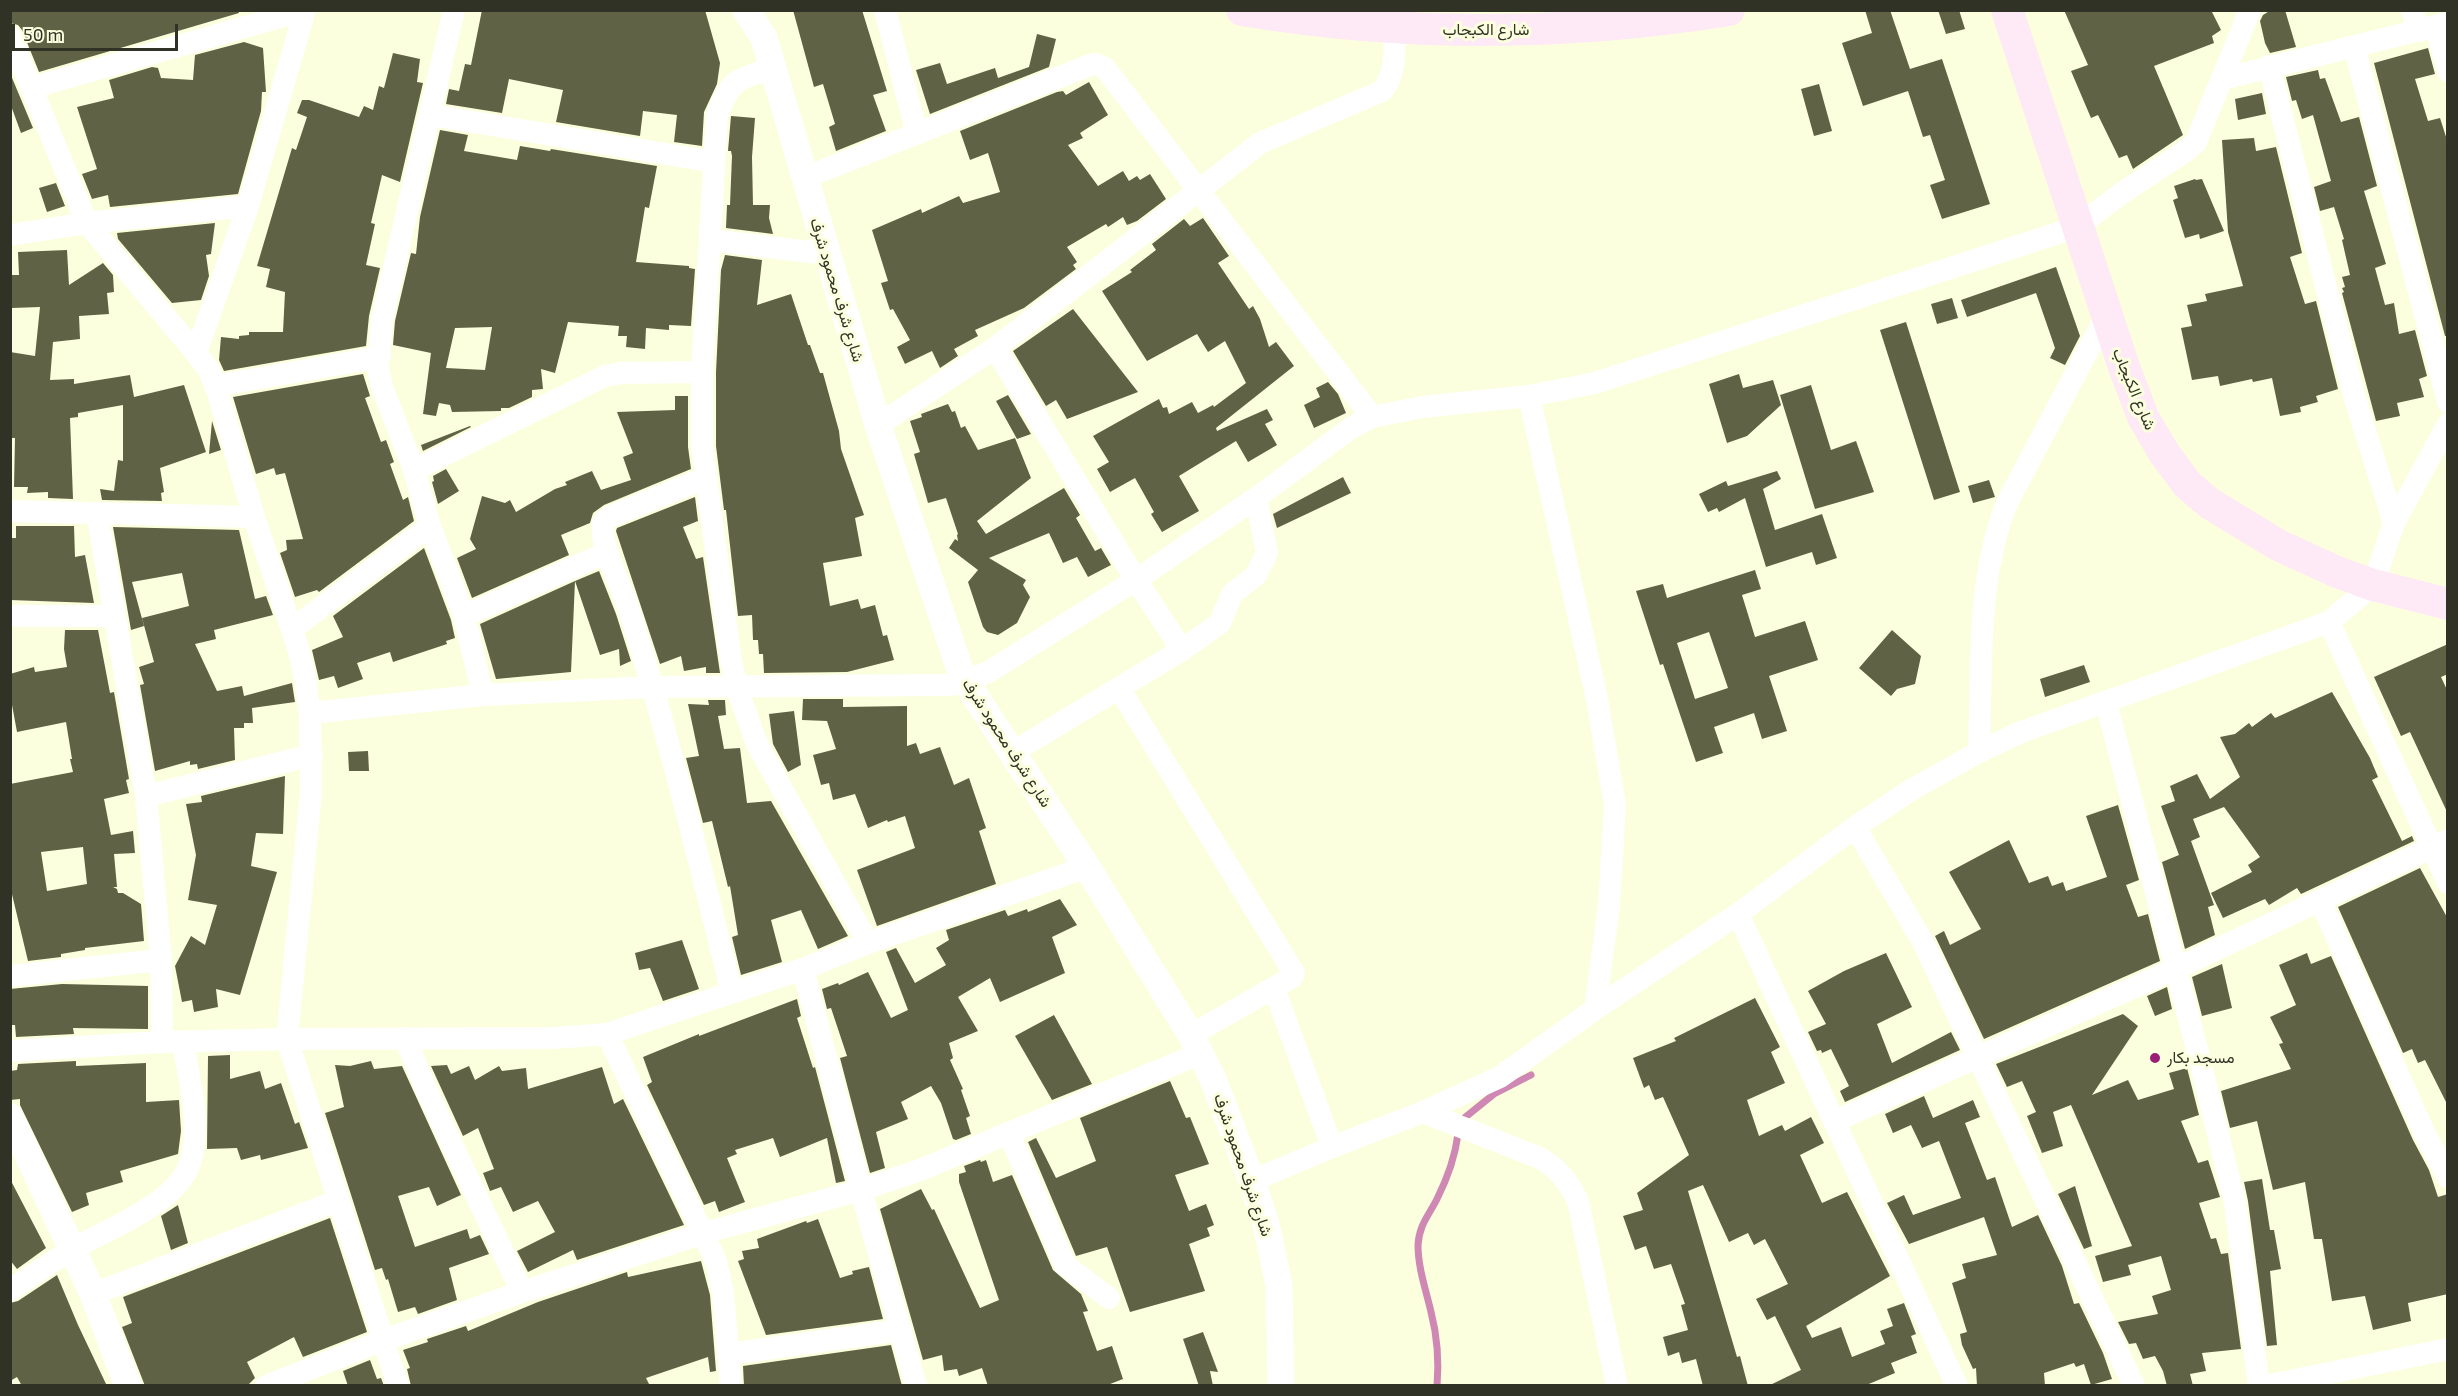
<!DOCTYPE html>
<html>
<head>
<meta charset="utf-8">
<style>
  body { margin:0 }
  #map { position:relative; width:2458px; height:1396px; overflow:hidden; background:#fbffdd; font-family:"Exo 2",sans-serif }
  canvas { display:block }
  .frame { position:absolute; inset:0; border:12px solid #313226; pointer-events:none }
  .scale { position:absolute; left:12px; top:24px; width:166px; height:27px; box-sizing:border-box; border:3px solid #313226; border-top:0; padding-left:8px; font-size:18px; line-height:21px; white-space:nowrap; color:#313226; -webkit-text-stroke:4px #fbffdd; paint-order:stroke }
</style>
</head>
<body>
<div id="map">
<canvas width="2458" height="1396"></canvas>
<div class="frame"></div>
<div class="scale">50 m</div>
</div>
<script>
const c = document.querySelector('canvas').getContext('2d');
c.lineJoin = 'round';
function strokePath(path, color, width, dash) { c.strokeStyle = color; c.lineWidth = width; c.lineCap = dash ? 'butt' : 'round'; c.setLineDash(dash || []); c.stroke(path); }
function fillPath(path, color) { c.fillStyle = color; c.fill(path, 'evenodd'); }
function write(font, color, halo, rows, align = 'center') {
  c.font = font + ' "Exo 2",Vazirmatn,sans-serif'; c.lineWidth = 6; c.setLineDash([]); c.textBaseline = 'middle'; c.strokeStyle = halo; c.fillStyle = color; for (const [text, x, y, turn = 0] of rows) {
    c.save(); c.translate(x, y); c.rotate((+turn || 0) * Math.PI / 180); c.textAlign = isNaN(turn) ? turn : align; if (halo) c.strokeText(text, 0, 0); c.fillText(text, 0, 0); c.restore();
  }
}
const stream = new Path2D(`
  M1463 1119 1494 1094 1531 1075
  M1437 1386C1439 1362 1437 1335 1431 1312 1426 1290 1418 1268 1418 1245 1419 1225 1429 1215 1437 1199 1448 1177 1455 1158 1458 1134`);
const building = new Path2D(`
  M10 10H238L239 13 39 72 22 30 18 25 10 23Z
  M482 10H705L720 63 717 84 704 112 702 146 674 142 677 115 643 111 640 136 556 122 563 90 509 79 502 113 446 104 449 89 459 91 465 64 471 65Z
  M793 10H862L887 91 873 95 886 131 836 151 829 127 835 124 823 84 814 87Z
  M1865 10H1890L1910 69 1942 59 1990 204 1942 219 1930 185 1945 180 1930 135 1923 137 1908 91 1863 106 1842 43 1872 33Z
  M1938 10H1959L1965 29 1946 34Z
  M2064 10H2211L2221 30 2212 36 2214 43 2154 66 2183 135 2133 169 2127 155 2119 158 2098 115 2091 118 2071 71 2088 65Z
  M2271 10H2285L2296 47 2270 53 2265 43 2260 21 2263 15Z
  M1037 34 1056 39 1049 67 930 114 916 70 940 63 947 84 995 68 998 78 1029 67Z
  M244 42 263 48 266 92H262L261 111 238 194 110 207 108 195 92 199 82 174 97 169 77 107 114 98 109 80 152 67 158 68 161 78 193 80 195 55Z
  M2428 48 2435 74 2415 79 2428 121 2440 118 2448 143V336H2445L2374 63Z
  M393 53 420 59 417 82 423 83 400 182 382 175 371 223 375 224 366 265 380 268 369 316 366 346 224 371 219 360 221 337 239 339V336L249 335V332H283L285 292 266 287 270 269 257 266 292 148 296 150 307 117 297 113 302 100H309L359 117 364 106 373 110 379 86 384 88Z
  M2318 70 2320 79 2325 78 2341 122 2359 117 2377 186 2364 191 2386 264 2375 268 2385 305 2394 303 2399 334 2415 330 2427 376 2419 379 2424 397 2397 403 2400 416 2376 421 2342 293 2344 292 2342 288 2345 287 2342 277 2350 275 2342 240 2344 239 2334 207 2320 211 2314 187 2331 181 2313 115 2302 119 2296 100 2292 101 2286 77Z
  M10 73 33 128 21 133 10 103Z
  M1089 82 1108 115 1080 133 1083 138 1068 145 1098 186 1123 171 1129 181 1137 176 1140 180 1150 174 1166 199 1137 221 1127 225 1123 217 1108 227 1106 224 1067 247 1077 262 1073 265 1076 269 1024 308 975 330 978 336 954 349 958 356 940 368 932 351 905 364 897 347 910 340 893 309 890 310 881 283 888 281 872 230 921 209 922 213 959 196 963 203 1000 192 988 153 970 160 960 131 1057 92 1063 91 1066 95Z
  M1819 84 1832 131 1814 136 1801 89Z
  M2262 93 2266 114 2238 120 2235 99Z
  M731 116 755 118 752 157 753 205H770L769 218 773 234 726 228 727 205H730L732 156 731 151H728Z
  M440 130 468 135 464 151 517 160 520 146 550 151 551 149 657 166 649 208 645 207 636 262 689 266V268L695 269 691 326 669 325V330L646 328 645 349 626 347 627 336H618L619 326 568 322 555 373 541 369 543 389 532 390V397L509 408H501V411L452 412 450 405 439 403 436 416 423 414 431 353 393 345 395 321 411 253 416 254 420 217ZM492 327 485 370 446 368 455 328Z
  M2254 138 2256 151 2276 147 2302 253 2290 257 2305 304 2316 301 2338 389 2316 396 2318 402 2300 407 2301 412 2280 416 2272 378 2253 382 2252 379 2220 386 2218 376 2192 380 2181 328 2192 326 2187 305 2207 301 2205 294 2243 286 2228 232 2222 140Z
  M2195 179 2196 180 2202 179 2224 231 2200 239 2199 234 2185 238 2173 200 2178 198 2174 186Z
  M56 183 65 206 47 212 39 188Z
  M1203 218 1229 256 1218 263 1249 309 1253 306 1260 319 1269 347 1276 342 1294 366 1216 428 1217 431 1267 409 1273 420 1265 424 1277 445 1248 462 1236 441 1179 476 1199 511 1162 532 1151 514 1154 512 1135 478 1110 492 1097 469 1109 462 1093 436 1159 399 1163 408 1167 407 1169 414 1192 402 1198 413 1213 405 1214 407 1246 383 1225 341 1208 352 1197 334 1147 361 1102 291 1132 272 1130 270 1156 250 1152 244 1184 219 1190 226Z
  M215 223 211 254 206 255 209 276 201 300 172 303 118 239 117 233Z
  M67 250 69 285 103 263 113 275 114 292 107 293 109 314 79 316 80 339 53 342 50 380 74 379V384L130 375 134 397 184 385 206 452 160 468 164 492 161 493 162 501 102 500 100 489 114 491 118 460 123 461V405L78 413V417L70 418 73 499 48 498V492L27 493 28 487H14L15 438H10V352L35 356 40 307 12 308 10 275H19L18 252Z
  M725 255 762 260 757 305 791 294 808 345H810L820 373H823L839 431 841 449 864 515 855 518 862 556 823 563 830 606 858 599 861 609 875 605 883 636 887 635 894 660 847 672 764 673 763 654H759L758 640H753L752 615 738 616 726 510H724L716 446V372L721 270Z
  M2056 267 2080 336 2065 365 2050 358 2055 348 2036 293 1967 317 1961 300Z
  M1952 298 1958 318 1937 324 1931 304Z
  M1073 309 1138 392 1067 419 1056 400 1046 406 1013 351Z
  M1906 322 1960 492 1934 500 1880 330Z
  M363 374 370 396 365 398 381 442 386 440 394 462 390 464 403 500 408 497 414 521 319 592 317 590 295 597 280 553 287 550 286 540 303 539 285 473 276 475 274 468 256 474 233 397Z
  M1739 374 1743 388 1773 380 1781 405 1747 436 1727 443 1709 384Z
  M1328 382 1338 394 1346 413 1314 428 1304 405 1320 397 1316 388Z
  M1811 385 1831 450 1856 441 1874 492 1815 509 1780 395Z
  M1008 395 1031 434 1017 439 996 401Z
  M675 396H688V447L691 469 604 505 593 513 590 523 561 535 569 555 472 598 457 558 476 549 470 539 482 496 505 503 510 500 516 512 555 489 567 485 565 482 592 471 601 490 631 480 623 457 633 453 617 412 675 410Z
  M948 404 952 412 955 411 961 428 965 426 978 450 1015 438 1031 478 977 521 986 534 1064 488 1080 515 1076 518 1095 551 1101 548 1111 565 1088 577 1077 557 1063 563 1049 533 989 558 1026 580 1023 585 1030 597 1017 623 998 635 987 632 983 627 968 582 978 570 949 548 955 539 958 541 957 535 958 534 946 498 928 503 914 454 920 452 910 421 922 417 921 414Z
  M212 421 221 450 209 454Z
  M470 426 471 427 423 451 421 445Z
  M446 469 459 491 438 504 432 482 434 481 433 476Z
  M1777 471 1781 479 1763 489 1775 530 1822 514 1837 558 1816 565 1812 552 1766 567 1745 498 1719 512 1717 508 1708 512 1699 494 1726 481 1728 486Z
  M1343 477 1351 493 1277 528 1273 514Z
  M1989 480 1995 497 1973 503 1968 486Z
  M695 497 698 521 683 527 696 559 703 557 720 673H706V667L684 671 681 656 660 664 616 531 617 528Z
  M16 526H74L75 557 85 555 94 603 10 600V538H16Z
  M113 527 239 530 255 599 266 596 273 615 214 630 216 639 195 644 217 691 242 686 244 696 292 683 295 702 252 708 253 723H244V728H234L235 760 198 769 197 764 190 765V761L155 771 140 685 144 684 139 667 154 662 142 618 189 606 182 573 132 582 144 626 131 630Z
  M424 548 451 620 455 638 446 641 447 644 393 662 390 652 357 663 363 679 338 688 334 676 319 680 312 650 343 637 333 616Z
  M1755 570 1761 589 1742 595 1755 637 1805 621 1818 660 1769 676 1787 731 1762 739 1754 713 1714 727 1723 753 1696 762 1663 664 1660 665 1636 591 1663 584 1667 598ZM1709 632 1728 688 1695 699 1677 643Z
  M599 571 616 614 631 661 620 666 619 649 600 655 575 581Z
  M575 581 571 672 496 679 480 624Z
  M65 630H98L110 693 114 692 129 779 126 780 129 793 104 799 111 835 133 831 135 853 114 854 117 887H113L117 889 118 893H123L141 904 144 941 85 948V950L61 954V957L28 961 10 886V784L73 772 70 759H72L66 722 17 732 10 694V674L34 667 35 672 67 667 64 649ZM83 847 87 884 47 891 41 852Z
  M1892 630 1921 656 1915 684 1897 689 1891 696 1859 668Z
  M2448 644V674L2441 677 2448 692V814L2410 732 2401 736 2374 677Z
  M2084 665 2090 682 2045 697 2040 679Z
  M2332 692 2370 758 2378 777 2372 780 2402 841 2412 836 2414 841 2301 894 2297 888 2269 905 2265 899 2223 918 2211 893 2252 872 2248 865 2260 857 2224 807 2193 819 2200 837 2191 841 2214 905 2208 907 2215 935 2185 949 2162 862 2179 855 2161 806 2175 801 2170 786 2197 774 2210 799 2240 777 2220 737 2235 734 2249 723 2252 727 2271 713 2275 718Z
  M803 699H843V707L907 706V746L916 743 920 754 940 747 954 785 969 778 986 828 979 831 996 884 877 926 857 870 915 848 905 816 888 822 887 820 868 828 855 794 833 800 829 783 821 785 813 755 836 749 827 721 802 720Z
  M708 700H725L726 715 718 716 724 749 740 748 747 803 771 801 848 936 818 949 801 910 771 920 782 962 741 975 732 937 738 935 730 886 728 887 712 821 703 823 686 758 699 756 688 704 709 705Z
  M794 711 801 765 788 772 773 744 769 714Z
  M368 751 369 771H349L348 752Z
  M285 776 283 834 256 833 251 866 277 872 240 995 216 989 218 1007 194 1012 192 1000 182 1002 175 966 191 936 205 945 217 905 188 900 196 855 186 804 202 802 201 796Z
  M2118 805 2139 880 2126 885 2138 917 2148 914 2160 961 1984 1039 1935 936 1944 931 1950 945 1981 929 1949 872 2009 840 2029 883 2048 876 2052 886 2063 882 2066 891 2107 877 2086 816Z
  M2420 868 2448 919V1106L2425 1060 2418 1063 2412 1049 2403 1053 2338 907Z
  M1060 899 1077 925 1052 937 1065 973 1000 1002 990 978 958 997 978 1031 949 1043 953 1058 950 1060 963 1089 961 1090 970 1116 966 1118 971 1134 956 1140 953 1139 941 1103 931 1086 901 1102 908 1119 876 1132 885 1168 870 1173 840 1058 847 1056 831 1008 827 1009 822 989 838 983 839 985 868 972 891 1018 908 1010 886 952 896 948 915 983 946 965 936 948 949 940 946 930 1005 910 1008 916 1027 909 1028 912Z
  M682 940 699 989 663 1001 650 968 639 970 635 953Z
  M1886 953 1912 1007 1877 1024 1892 1063 1951 1032 1960 1050 1845 1102 1840 1091 1849 1086 1831 1049 1822 1053 1821 1050 1817 1051 1808 1032 1826 1024 1808 991 1844 971Z
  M2307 953 2311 964 2331 956 2413 1140 2429 1170 2438 1197 2448 1194V1294L2408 1303 2411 1321 2373 1330 2365 1296 2332 1301 2322 1239H2314L2305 1182 2273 1190 2257 1121 2230 1128 2221 1091 2291 1069 2279 1044 2283 1043 2270 1017 2296 1005 2279 965Z
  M2222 964 2232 1008 2202 1016 2192 977Z
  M62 984 148 986V1029L73 1028 74 1034 16 1037 15 1025H12L10 989Z
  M2167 987 2172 1009 2155 1016 2147 996Z
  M1755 998 1780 1047 1771 1052 1785 1083 1747 1100 1759 1136 1782 1125 1785 1131 1811 1117 1824 1143 1800 1155 1822 1203 1847 1192 1890 1276 1806 1326 1812 1338 1841 1327 1852 1357 1885 1344 1880 1331 1893 1326 1887 1309 1904 1303 1916 1334 1911 1336 1917 1353 1891 1363 1895 1373 1864 1386H1768L1801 1370 1775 1316 1767 1320 1756 1299 1788 1284 1765 1239 1754 1245 1748 1233 1729 1242 1703 1185 1688 1191 1737 1357 1740 1356 1748 1386H1703L1696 1359 1682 1363 1679 1352 1668 1356 1663 1337 1688 1330 1681 1305 1685 1304 1671 1264 1654 1269 1646 1246 1635 1250 1623 1216 1643 1210 1637 1193 1689 1155 1663 1097 1655 1100 1649 1085 1644 1088 1633 1058 1676 1041 1674 1038Z
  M797 999 801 1016 797 1018 813 1068 815 1067 845 1181 836 1183 827 1138 780 1157 773 1138 735 1150 737 1154 727 1158 745 1202 719 1212 715 1201 704 1205 647 1085 652 1082 643 1057 699 1034V1036Z
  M2123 1014 2138 1026 2092 1095 2128 1080 2138 1100 2174 1089 2169 1073 2187 1068 2199 1115 2181 1121 2198 1163 2208 1160 2220 1197 2199 1203 2211 1239 2216 1238 2221 1254 2228 1253 2241 1349 2202 1353 2206 1371 2190 1374 2193 1386H2167L2163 1371 2155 1356 2143 1359 2136 1343 2129 1344 2118 1322 2158 1314 2152 1296 2171 1290 2161 1256 2128 1265 2131 1275 2103 1282 2095 1256 2132 1246 2071 1105 2053 1112 2063 1146 2042 1153 2027 1116 2036 1112 2022 1081 2007 1087 1996 1064Z
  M1054 1015 1092 1084 1052 1100 1015 1036Z
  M230 1055V1079L260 1071 265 1089 281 1083 295 1124 299 1122 308 1148 261 1160 260 1155 241 1160 237 1148 207 1149 208 1056Z
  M76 1061V1066L146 1063V1102L179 1100 181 1131 178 1154 120 1171 123 1182 86 1193 89 1205 72 1212 20 1105V1099L10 1100V1071L17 1070 18 1064Z
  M371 1061 374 1069 402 1066 461 1195 437 1206 429 1187 398 1196 415 1247 467 1229 470 1239 480 1235 489 1254 449 1268 457 1300 418 1314 415 1307 398 1312 388 1279 386 1280 382 1268 375 1270 325 1113 344 1107 335 1065 350 1066Z
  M447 1065 451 1074 469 1066 475 1080 499 1066 502 1071 526 1068 528 1089 602 1067 614 1104 623 1099 684 1225 577 1260 573 1250 528 1272 517 1251 555 1232 538 1201 513 1212 501 1187 490 1191 483 1173 494 1169 478 1128 463 1136 431 1066Z
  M1170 1081 1186 1118 1190 1117 1209 1164 1175 1175 1189 1211 1206 1204 1214 1225 1207 1228 1210 1236 1189 1244 1205 1291 1130 1312 1107 1247 1076 1256 1028 1142 1036 1138 1056 1178 1096 1161 1080 1118Z
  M1924 1096 1933 1118 1973 1100 1980 1117 1965 1123 1987 1180 1995 1177 2012 1227 2038 1215 2062 1266 2074 1304 2079 1303 2103 1353 2112 1379 2091 1385 2084 1364 2076 1367 2074 1363 2044 1373 2045 1386H1977L1976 1368 1973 1369 1962 1345 1960 1334 1967 1332 1952 1283 1966 1278 1962 1264 1997 1255 1984 1217 1909 1244 1887 1203 1904 1195 1913 1215 1961 1198 1939 1141 1922 1148 1911 1125 1893 1133 1885 1114Z
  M980 1160 981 1162 986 1160 993 1182 1012 1175 1053 1270 1081 1294 1088 1311 1083 1312 1097 1351 1112 1346 1123 1379 1105 1386H988L982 1368 959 1376 957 1369 944 1371 942 1355 923 1360 880 1209 921 1189 932 1210 934 1209 980 1308 999 1300 959 1182V1174L966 1172 964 1166Z
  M10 1179 46 1248 17 1269 10 1260Z
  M2262 1179 2270 1230H2274L2281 1269 2270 1271 2277 1345 2267 1346 2248 1201 2244 1182Z
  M2075 1186 2092 1246 2084 1249 2058 1194Z
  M178 1205 188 1243 171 1250 161 1216Z
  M330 1218 367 1332 303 1357 294 1337 247 1362 255 1378 247 1386H145L122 1327 132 1323 123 1297Z
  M818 1219 840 1278 853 1274 852 1271 869 1267 883 1319 766 1335 738 1261 744 1259 742 1251 759 1248 757 1239 806 1221 807 1223Z
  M701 1261 710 1295 716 1371 710 1372 708 1357 646 1378 650 1386H411L407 1369 410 1368 403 1350 428 1342 427 1339 466 1326 468 1331 538 1302 627 1272 628 1277Z
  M57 1275 78 1325 107 1386H22L17 1377 10 1381V1303L18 1301Z
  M1203 1332 1218 1372 1210 1371 1213 1386H1199L1183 1339Z
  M891 1345 902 1386H744L743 1366Z
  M370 1360 377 1379 381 1378 384 1386H348L343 1371Z`);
const minor = new Path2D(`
  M305 10 248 206 196 353 209 370 218 393 254 517 298 648 305 678 310 713 311 792 287 1039 398 1386
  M454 10 382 319 378 369 382 387 414 470 430 526 464 616 483 695
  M885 10 917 134
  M2412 10 2419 31
  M2436 27 2448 71
  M10 36 87 223 196 353
  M2354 46 2448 402
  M2269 66 2355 399 2394 523
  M773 69C739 77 728 81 717 116L702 372V447L730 655 736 686 757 744 868 943
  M2222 79 2448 23
  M31 88 305 10
  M431 115 714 162
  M804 178 1090 65 1096 64 1105 68 1372 417 1422 407 1529 396 1597 699 1615 805 1609 906 1595 1009
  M10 235 87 223 248 206
  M711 240 826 254
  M995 348 1136 580 1182 650
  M215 386 380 357
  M1529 396 1595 383 2077 227 2119 195 2187 150 2196 142 2250 10
  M878 425 995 348 1260 143 1382 91C1400 70 1393 37 1394 10
  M414 470 605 376 621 373 702 372
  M705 478 609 517 603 523C599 545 622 587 629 610 669 736 700 864 732 993
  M10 511 254 517
  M97 513 146 796 161 960 162 1042
  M10 616H114
  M464 616 608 552
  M2329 622 2448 883
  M292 629 430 526
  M1119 688 1294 973 1291 978 1191 1035
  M2106 702 2199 1057 2235 1203 2259 1386
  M310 713 483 695 653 687 950 685 966 682 990 671 1136 580 1256 498 1351 428 1372 417
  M1013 752 1182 650 1220 623 1232 594 1256 575 1267 553 1256 498
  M1979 752C1982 670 1976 580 2007 503L2106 316
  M146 796 312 755
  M1855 827 1923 942 2134 1386
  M2321 902 2425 1134 2448 1177
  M1738 914 1957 1386
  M803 969 861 1190 916 1386
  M10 976 161 960
  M1274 988 1332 1147
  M607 1034 716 1261 723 1293 731 1386
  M405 1038 429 1096 522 1292
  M10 1051 162 1042 287 1039 554 1038 607 1034 803 969 868 943 1087 867
  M1423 1112 1540 1158C1559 1169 1568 1182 1578 1201L1617 1386
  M1835 1121 2175 969 2448 840
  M1009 1133 1065 1265 1109 1298
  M1252 1181 1332 1147 1423 1112 1500 1077 1595 1009 1738 914 1855 827 1911 790 1979 752 2021 732 2329 622 2373 585 2394 523 2448 424
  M10 1290C31 1276 51 1262 72 1250 109 1227 178 1205 191 1160 201 1123 189 1079 183 1042
  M93 1294 337 1201
  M729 1354 901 1330
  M266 1386 384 1340 522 1292 704 1233 861 1190 920 1170 1201 1053
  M2265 1386 2448 1349`);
const tertiary = new Path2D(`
  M746 10 764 38 878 425 960 670 973 693 1087 867 1191 1035 1213 1079 1252 1181 1266 1224 1279 1285 1281 1386
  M10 1117 93 1294 128 1386`);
const secondary = new Path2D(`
  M1242 10C1404 37 1568 36 1729 10
  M2007 10 2124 367 2143 417 2164 453 2187 484 2209 503 2278 545 2337 572 2373 585 2448 604`);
const markers = [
  [2155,1058,6,"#991e76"]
];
const streetNames = [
  ["شارع الكبجاب",1486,30],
  ["شارع شرف محمود شرف",837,290,73],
  ["شارع الكبجاب",2134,389,67],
  ["شارع شرف محمود شرف",1007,743,57],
  ["شارع شرف محمود شرف",1243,1165,71]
];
const poiNames = [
  ["مسجد بكار",2167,1058]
];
strokePath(stream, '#cf87b4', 7);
fillPath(building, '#5f6245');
strokePath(minor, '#fff', 22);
strokePath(tertiary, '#fff', 27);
strokePath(secondary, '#fee9f6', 32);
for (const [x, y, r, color] of markers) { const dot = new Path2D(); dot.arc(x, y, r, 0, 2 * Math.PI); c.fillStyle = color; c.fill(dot); strokePath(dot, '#fbffdd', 2); }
write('16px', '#313226', '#fbffdd', streetNames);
write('16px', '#313226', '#fbffdd', poiNames, 'left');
</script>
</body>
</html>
